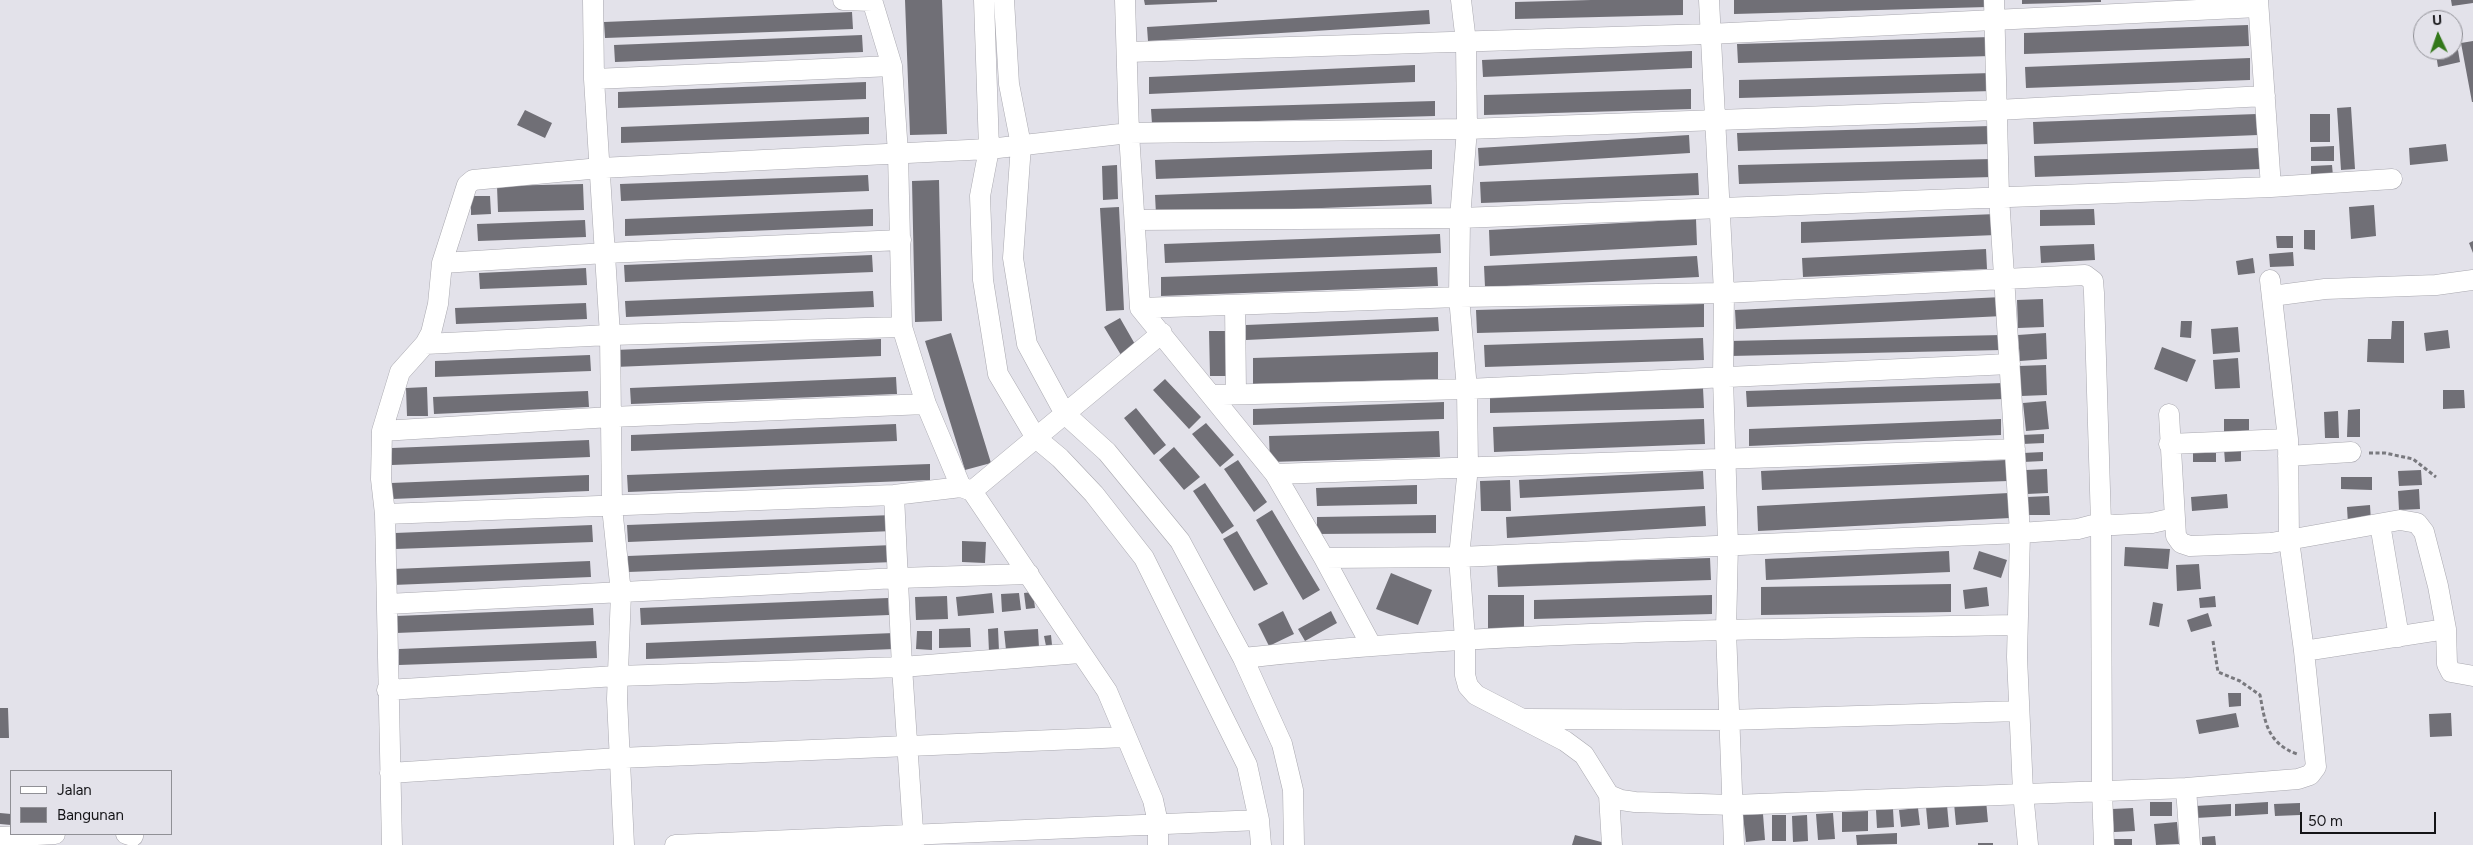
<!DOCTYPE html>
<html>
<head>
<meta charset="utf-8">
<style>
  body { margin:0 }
  #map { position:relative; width:2473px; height:845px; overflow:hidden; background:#e3e2ea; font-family:Figtree,sans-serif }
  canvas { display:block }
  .legend { position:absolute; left:10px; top:770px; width:162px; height:65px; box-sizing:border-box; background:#e3e2ea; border:1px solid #909096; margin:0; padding:6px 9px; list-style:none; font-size:15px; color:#141417 }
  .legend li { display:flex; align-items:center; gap:10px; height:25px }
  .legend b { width:25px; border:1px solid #909096 }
  .north { position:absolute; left:2413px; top:10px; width:50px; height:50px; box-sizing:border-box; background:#e3e2ea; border:1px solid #909096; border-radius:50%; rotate:357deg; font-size:14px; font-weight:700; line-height:20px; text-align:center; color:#141417 }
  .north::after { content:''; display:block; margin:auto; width:18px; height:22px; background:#33781a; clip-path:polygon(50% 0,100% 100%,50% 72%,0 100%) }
  .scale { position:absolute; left:2300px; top:812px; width:136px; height:22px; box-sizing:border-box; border:2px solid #141417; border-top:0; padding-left:6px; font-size:15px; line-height:18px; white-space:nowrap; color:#141417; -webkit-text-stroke:4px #e3e2ea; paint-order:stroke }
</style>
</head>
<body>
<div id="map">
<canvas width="2473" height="845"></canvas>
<ul class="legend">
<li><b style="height:6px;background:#fff"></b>Jalan</li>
<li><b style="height:14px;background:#706f76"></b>Bangunan</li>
</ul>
<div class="north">U</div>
<div class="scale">50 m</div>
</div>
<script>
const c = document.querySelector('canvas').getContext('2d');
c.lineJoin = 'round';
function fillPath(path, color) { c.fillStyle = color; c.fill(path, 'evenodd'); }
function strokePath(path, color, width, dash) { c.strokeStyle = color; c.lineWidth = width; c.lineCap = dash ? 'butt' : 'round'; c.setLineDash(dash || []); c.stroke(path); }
const building = new Path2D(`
  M905 0H942L947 134 910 135Z
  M1144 0H1217V2L1145 5Z
  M1591 0H1683V15L1515 19V2Z
  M1734 0H1987V7L1734 14Z
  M2022 0H2101V2L2022 4Z
  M2451 0H2473V3L2452 6Z
  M1429 10 1430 24 1148 41 1147 27Z
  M852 12 853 29 605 38 604 22Z
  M2248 25 2249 46 2024 54V33Z
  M862 35 863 52 615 62 614 45Z
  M1991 37V56L1738 63 1737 44Z
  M2473 41V102H2472L2461 43Z
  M2458 50 2460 62 2438 67 2436 54Z
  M1692 51V68L1483 77 1482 60Z
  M2250 58V80L2026 88 2025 67Z
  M1415 65V82L1149 94V77Z
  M1992 73V91L1739 98V80Z
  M866 82V99L618 108V92Z
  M1691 89V109L1484 115V95Z
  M1435 101V116L1152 124 1151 109Z
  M2351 107 2355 169 2341 170 2337 108Z
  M525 110 552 123 545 138 517 125Z
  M2257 114 2258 135 2034 144 2033 122Z
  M2310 114H2330V142H2310Z
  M869 117V134L621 143V127Z
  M1991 126V144L1738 151 1737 133Z
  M1689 135 1690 153 1479 166 1478 148Z
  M2446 144 2448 161 2410 165 2409 148Z
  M2334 146V161H2311V147Z
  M2259 148 2260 169 2035 177 2034 156Z
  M1432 150V169L1156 179 1155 160Z
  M1992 159V177L1739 184 1738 165Z
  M1117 165 1118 199 1103 200 1102 166Z
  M2332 165 2333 176 2311 177V166Z
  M1698 173 1699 195 1481 203 1480 182Z
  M868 175 869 191 621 201 620 184Z
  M939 180 942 321 915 322 912 181Z
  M583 184 584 210 498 212 497 186Z
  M1431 185 1432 204 1156 214 1155 195Z
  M471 196H490L491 214 471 215Z
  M2374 205 2376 236 2351 239 2349 207Z
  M1119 207 1124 310 1106 311 1100 208Z
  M873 209V226L625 236V219Z
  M2094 209 2095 225 2040 226V210Z
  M1996 214V235L1801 243V222Z
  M1696 219 1697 245 1490 256 1489 230Z
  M585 220 586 237 478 241 477 224Z
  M2304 230H2315V250L2304 249Z
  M1440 234 1441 253 1165 263 1164 244Z
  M2276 236H2293V248H2277Z
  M2473 241V253L2469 243Z
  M2094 244 2095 260 2041 263 2040 246Z
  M1986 249 1987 269 1803 277 1802 258Z
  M2293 252 2294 266 2270 267 2269 254Z
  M872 255 873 272 625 282 624 265Z
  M1697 256 1699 277 1485 287 1484 266Z
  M2253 258 2255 273 2238 275 2236 261Z
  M1437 267 1438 286 1161 296V277Z
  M586 268 587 285 480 289 479 273Z
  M873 291 874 307 626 317 625 301Z
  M2002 297 2003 316 1736 329 1735 310Z
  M2043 299 2044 327 2018 328 2017 300Z
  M586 303 587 319 456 324 455 308Z
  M1704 304V327L1477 333 1476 310Z
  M1438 317 1439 331 1246 340V325Z
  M1120 318 1136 346 1121 355 1104 327Z
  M2181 321H2192L2191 338 2180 337Z
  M2392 321H2404V363L2367 362 2368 339H2391Z
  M2238 327 2240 352 2213 354 2211 329Z
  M2448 330 2450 348 2426 351 2424 333Z
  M1209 331H1229L1230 376H1210Z
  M951 333 991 463 965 470 925 341Z
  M2046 333 2047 359 2020 361 2018 335Z
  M2002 335V350L1730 356 1729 341Z
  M1703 338 1704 360 1485 367 1484 345Z
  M881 339V356L615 367V350Z
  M2162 347 2196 360 2187 382 2154 369Z
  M1438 352V379L1253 384V358Z
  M590 355 591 371 435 377V361Z
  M2238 358 2240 388 2215 389 2213 360Z
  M2046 365 2047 395 2021 396 2019 366Z
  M896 377 897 394 631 404 630 388Z
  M1165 379 1201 417 1189 429 1153 390Z
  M2004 383 2005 399 1747 407 1746 391Z
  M427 387 428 416H407L406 388Z
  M1703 388 1704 408 1490 413V393Z
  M2443 390H2464L2465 408 2443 409Z
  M588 391 589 407 434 414 433 397Z
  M2046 401 2049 429 2026 431 2023 403Z
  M1444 402V419L1253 425V409Z
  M1136 408 1166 445 1154 455 1124 418Z
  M2360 409V437H2347L2348 410Z
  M2338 411 2339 438H2325L2324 412Z
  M1704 419 1705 444 1494 452 1493 427Z
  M2001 419V435L1749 446V429Z
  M2224 419H2249V439H2224Z
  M1206 423 1234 455 1220 467 1192 434Z
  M896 424 897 441 631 451V435Z
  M1439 431 1440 457 1270 462 1269 436Z
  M2044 434V443L2022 444 2021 435Z
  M589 440 590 457 392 465V448Z
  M1174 447 1200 477 1184 490 1159 460Z
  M2241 448V461L2225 462 2224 449Z
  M2043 452V461L2023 462V453Z
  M2193 453H2216V462H2193Z
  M1238 460 1267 502 1254 512 1224 469Z
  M2007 460 2008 481 1762 490 1761 471Z
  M930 464V480L628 492 627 475Z
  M2047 469 2048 493 2027 494 2026 470Z
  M2421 470 2422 485 2399 486 2398 471Z
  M1703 471 1704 489 1520 498 1519 480Z
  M589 475V491L392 499 391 483Z
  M2341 477H2372V490L2341 489Z
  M1510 480 1511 511H1481L1480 481Z
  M1205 483 1234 526 1222 534 1193 491Z
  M1417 485V504L1317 506 1316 488Z
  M2419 489 2420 509 2399 510 2398 491Z
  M2009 493 2010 518 1758 531 1757 506Z
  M2227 494 2228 508 2192 511 2191 497Z
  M2049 496 2050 515H2027V497Z
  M2370 505 2371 522 2348 524 2347 507Z
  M1705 506 1706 526 1507 538 1506 517Z
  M1272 510 1320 590 1303 600 1256 520Z
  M893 515V531L628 542 627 525Z
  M1436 515V533L1317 534V517Z
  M592 525 593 542 395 549V533Z
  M1237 531 1268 584 1254 591 1223 539Z
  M962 541 986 542 985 563 962 562Z
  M893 545 894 562 628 572V556Z
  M2125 547 2170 549 2168 569 2124 566Z
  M1949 551 1950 572 1766 580 1765 559Z
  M1979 551 2007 560 2001 578 1973 569Z
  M1710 558 1711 580 1498 587 1497 565Z
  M590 561 591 577 393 585V569Z
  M2199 564 2201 589 2177 591 2176 565Z
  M1391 573 1432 590 1418 625 1376 609Z
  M1951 584V612L1761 615V587Z
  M1987 587 1989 606 1965 609 1963 590Z
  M1033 592 1035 608 1026 609 1024 593Z
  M992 593 994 613 958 616 956 597Z
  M1019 593 1021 610 1002 612 1001 594Z
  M1488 595H1524V631L1488 630Z
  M1712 595V614L1534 619V600Z
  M947 596 948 619 916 620 915 597Z
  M2215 596 2216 607 2200 608 2199 598Z
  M888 598 889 615 641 625 640 608Z
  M2153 602 2163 604 2159 627 2149 625Z
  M593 608 594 625 396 633V616Z
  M1283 611 1294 634 1269 646 1258 624Z
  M1331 611 1337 623 1305 641 1298 629Z
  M2208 613 2212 626 2191 632 2187 620Z
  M970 628 971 647 939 648V629Z
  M998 628 999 651 989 652 988 629Z
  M1038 629 1039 648 1006 650 1004 631Z
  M917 631H932V650L916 649Z
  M894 633V649L646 659V643Z
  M1051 635 1052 645 1046 646 1044 636Z
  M596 641 597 658 399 665V649Z
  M2228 693H2241V706L2229 707Z
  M0 708H8L9 738H0Z
  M2236 713 2239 727 2199 734 2196 720Z
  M2451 713 2452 736 2430 737 2429 714Z
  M1986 800 1988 822 1956 825 1954 803Z
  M2150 802H2172V816H2150Z
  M2268 802V814L2235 816V804Z
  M2300 803V815L2275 816 2274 804Z
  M2231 804V816L2196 818 2195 806Z
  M1947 805 1949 827 1928 829 1926 807Z
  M1918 808 1920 825 1901 827 1899 810Z
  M2133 808 2135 831 2114 832 2112 809Z
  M1893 809 1894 827 1877 828 1876 810Z
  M1868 811V831L1842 832V812Z
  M0 813 11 814V825L0 824Z
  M1833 813 1835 839 1818 840 1816 814Z
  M1763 814 1765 840 1746 842 1743 815Z
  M1772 815H1786V841H1772Z
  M1807 815 1808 841 1793 842 1792 816Z
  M2177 822 2179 844 2156 845 2154 824Z
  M1897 833V844L1857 845 1856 835Z
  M1575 835 1605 843 1604 845H1572Z
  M2215 836 2216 845H2202V837Z
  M2114 839H2132V845H2114Z
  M1978 843H1993V845H1978Z`);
const path = new Path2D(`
  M2369 453H2385L2413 459 2436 477
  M2213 641 2218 672 2240 681 2260 695C2265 722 2267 743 2297 754`);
const minor = new Path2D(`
  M593 0 594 79 610 335 612 507 621 593 617 699 624 845
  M843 0 872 1
  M872 0 892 66 898 153 902 327 926 404 961 487 972 491 1107 691 1153 800 1158 823V845
  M984 0 989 149 980 196 983 280 998 374 1036 438 1060 458 1094 494 1144 558 1247 765 1259 820 1261 845
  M1004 0 1009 84 1021 145 1013 258 1027 344 1065 414 1107 452 1180 541 1243 658 1282 744 1293 790 1294 845
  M1125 0 1129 133 1140 308 1275 474 1324 558 1371 645
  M1461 0 1466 42 1467 129 1460 218 1459 297 1467 389 1468 467 1459 557 1465 639V675L1468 686 1476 695 1565 741 1584 755 1609 795 1612 845
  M1709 0 1724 293 1723 377 1728 545 1726 630 1734 845
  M1994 0 1999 196 2020 533 2017 657 2023 792 2028 845
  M2258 0 2271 187
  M1128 52 1709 34 2258 7
  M594 79 892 66
  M1135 220 1460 218 2271 187 2392 179
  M442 263 606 253 901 240
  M2270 280 2288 439 2289 540 2304 651
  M2272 296 2325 289 2436 285 2473 280
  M1235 305 1236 393
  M1140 308 1459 297 1724 293 2085 275 2093 281 2094 293 2101 523 2102 790 2104 845
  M425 344 610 335 902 327
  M1212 395 1467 389 2010 364
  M2169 414 2176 536 2181 543 2190 546 2271 543 2400 520 2417 523 2424 532 2438 586 2446 629 2447 664 2451 672 2473 676
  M382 431 611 417 926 404
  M2169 444 2288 439
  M2288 456 2351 452
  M1275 474 2015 449
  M972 491 1162 333
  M894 495 902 667 914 845
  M385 514 894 495 961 487
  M2380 524 2399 637
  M1324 558 1459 557 2020 533 2078 529 2101 523 2114 525 2152 523 2174 518
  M387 604 898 578 1029 574
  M1243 658C1500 630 1759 629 2017 625
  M387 690 617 676 902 667 1080 653
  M1526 719 1728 720 2019 711
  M390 773 619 758 1126 737
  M2186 788 2190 845
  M1609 795 1621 800 1635 802 1733 805 2186 788 2298 779 2310 775 2316 767 2304 651 2446 629
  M126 834 133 836
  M0 837 55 834
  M392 845 385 514 381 479 382 431 400 372 425 344 431 333 438 304 442 263 467 185 473 180 600 168 989 149 1129 133 1467 129 1997 110 2265 96
  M675 845 1259 820`);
fillPath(building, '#706f76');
strokePath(minor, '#a9a8af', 21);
strokePath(path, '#79797e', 3, [4, 2.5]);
strokePath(minor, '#fff', 20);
</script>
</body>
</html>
